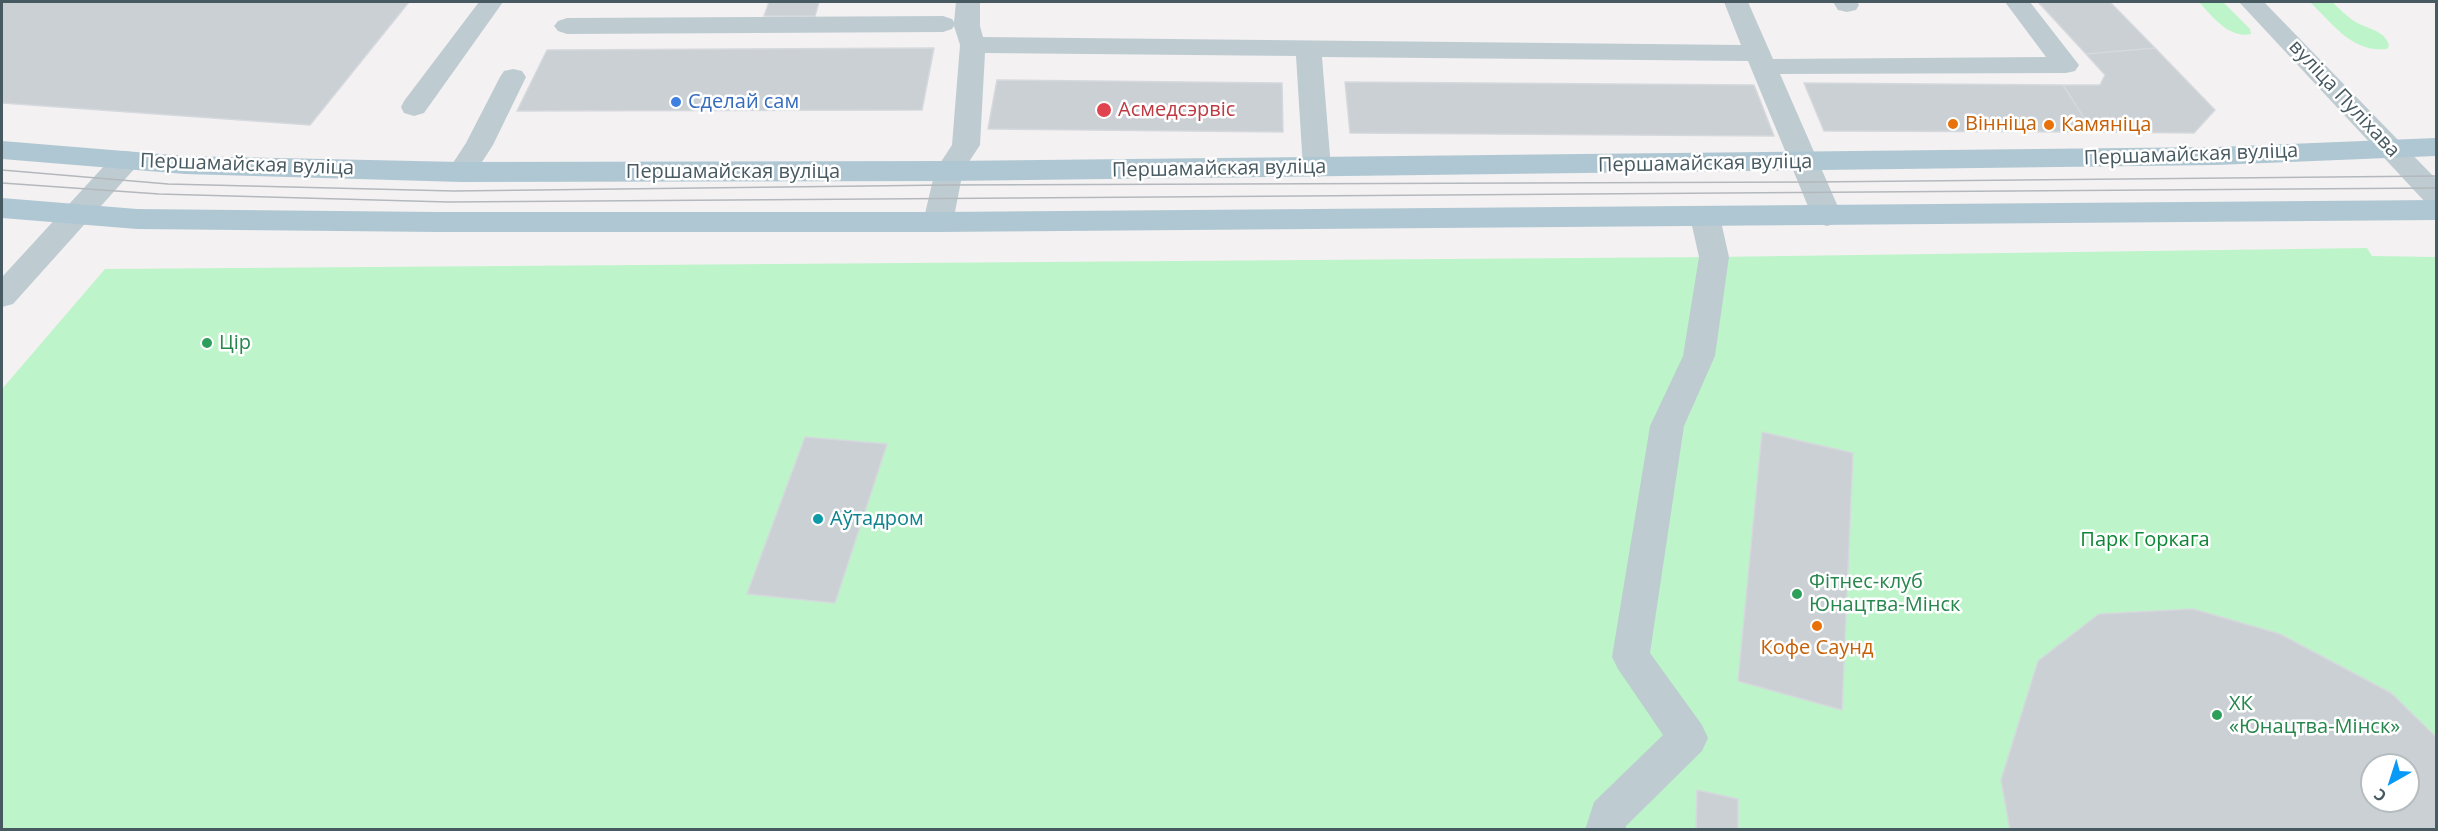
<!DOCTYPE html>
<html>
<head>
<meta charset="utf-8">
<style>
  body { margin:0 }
  #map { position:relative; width:2438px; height:831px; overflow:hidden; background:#f4f1f2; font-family:"Open Sans",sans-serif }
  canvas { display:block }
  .frame { position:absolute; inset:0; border:3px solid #475961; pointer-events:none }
  .north { position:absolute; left:2360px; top:753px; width:60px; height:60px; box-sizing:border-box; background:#fff; border:2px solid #b5bdc0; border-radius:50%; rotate:219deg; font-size:16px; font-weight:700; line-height:24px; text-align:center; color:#475961 }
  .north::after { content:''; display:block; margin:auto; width:21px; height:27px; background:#099af7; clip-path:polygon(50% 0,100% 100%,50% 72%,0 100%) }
</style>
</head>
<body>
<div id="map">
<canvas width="2438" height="831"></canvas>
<div class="frame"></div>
<div class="north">С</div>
</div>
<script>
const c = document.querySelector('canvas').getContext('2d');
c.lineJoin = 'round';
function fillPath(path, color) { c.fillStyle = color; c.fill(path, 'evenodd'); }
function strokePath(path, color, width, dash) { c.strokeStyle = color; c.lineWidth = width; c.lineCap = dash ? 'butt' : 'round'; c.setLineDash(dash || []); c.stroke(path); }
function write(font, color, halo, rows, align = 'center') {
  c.font = font + ' "Open Sans",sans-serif'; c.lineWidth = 5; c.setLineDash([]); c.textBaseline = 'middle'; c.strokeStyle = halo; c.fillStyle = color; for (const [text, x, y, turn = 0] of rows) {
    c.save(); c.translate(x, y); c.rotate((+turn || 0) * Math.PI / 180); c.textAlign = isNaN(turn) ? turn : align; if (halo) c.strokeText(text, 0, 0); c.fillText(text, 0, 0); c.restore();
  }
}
const green = new Path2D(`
  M2199 2H2223L2250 29 2251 34C2229 39 2212 16 2199 2Z
  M2310 2H2332C2339 8 2346 16 2354 21 2366 29 2386 30 2389 46L2387 49C2352 53 2333 24 2310 2Z
  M2367 248 2372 256 2436 257V829L2 830V389L105 269 1714 257ZM2372 765H2408V801H2372Z`);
const building = new Path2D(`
  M2 2H409L310 125 2 103Z
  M769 2H819L815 16H764Z
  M2038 2H2110L2155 48 2086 54Z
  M934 48 922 110 517 111 547 50Z
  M2155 48 2215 110 2194 133 2093 132 2063 85H2100L2105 75 2086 54Z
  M997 80 1282 83 1283 132 988 129Z
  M1345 82 1754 85 1774 136 1350 133Z
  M1804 83 2063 85 2093 132 1824 131Z
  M1762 432 1853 453 1842 710 1738 681Z
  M805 437 887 444 835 603 747 594Z
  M2193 609 2280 634 2391 693 2436 737V830H2010L2001 780 2038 661 2099 614ZM2372 765H2408V801H2372Z
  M1697 790 1738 799V830H1696Z`);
const minor = new Path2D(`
  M479 2H503L424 113 414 116 404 113 401 107 404 101Z
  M956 2H980V26L983 37 1741 45 1724 2H1748L1773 59 2046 57 2005 2H2030L2079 65 2075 71 2066 73 1780 74 1842 216 1837 223 1827 226 1817 223 1812 216 1748 61 1322 57 1331 168 1327 175 1317 177 1307 175 1303 168 1296 56 985 53 980 145 963 171 953 222 948 229 938 232 928 229 923 222 935 171 952 145 960 45 954 26 952 29 943 32 567 34 558 31 554 26 558 21 567 18 943 16 952 19 954 22Z
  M1833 2H1857L1859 5 1856 10 1847 12 1838 10Z
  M2239 2H2264L2436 179V206L2426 203Z
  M513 69 522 71 526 77 493 145 471 179 461 182 451 179 447 172 466 143 500 77 504 71Z
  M126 151 136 153 140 160 136 167 13 304 2 307V277L116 153Z
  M1705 207 1715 210 1720 217 1729 257 1715 356 1684 426 1650 653 1702 725 1708 738 1702 751 1626 826V830H1585L1594 802 1663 735 1618 669 1612 657 1650 426 1683 356 1699 257 1690 217 1695 210Z`);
const major = new Path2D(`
  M2436 138V156L2216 165 949 181 461 182 185 174 2 159V141L185 156 461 162 949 161 2216 147Z
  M2 198 137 209 437 212H938L2436 200V220L938 232H437L137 229 2 218Z`);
const tram = new Path2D(`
  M2 170 168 184 454 191 947 185 1812 182 2436 176
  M2 183 159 194 448 202 2436 188`);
const markers = [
  [676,102,6,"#3f7fe0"],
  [1104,110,8,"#e0444e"],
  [1953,124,6,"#e8710a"],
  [2049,125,6,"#e8710a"],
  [207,343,6,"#2e9e5b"],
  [818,519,6,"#0f9aa8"],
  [1797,594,6,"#2e9e5b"],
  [1817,626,6,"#e8710a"],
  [2217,715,6,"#2e9e5b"]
];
const streetNames = [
  ["вуліца Пуліхава",2344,99,47],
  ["Першамайская вуліца",2191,155,-2],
  ["Першамайская вуліца",1705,164,-1],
  ["Першамайская вуліца",247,165,2],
  ["Першамайская вуліца",1219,169,-1],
  ["Першамайская вуліца",733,172]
];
const shopNames = [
  ["Сделай сам",688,102]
];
const healthNames = [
  ["Асмедсэрвіс",1118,110]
];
const foodNames = [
  ["Вінніца",1965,124],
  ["Камяніца",2061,125],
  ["Кофе Саунд",1817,648,"center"]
];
const leisureNames = [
  ["Цір",219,343],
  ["Фітнес-клуб",1809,582],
  ["Юнацтва-Мінск",1809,605],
  ["ХК",2229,704],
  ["«Юнацтва-Мінск»",2229,727]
];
const cultureNames = [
  ["Аўтадром",830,519]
];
const parkNames = [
  ["Парк Горкага",2145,540]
];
fillPath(green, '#bdf4c9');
fillPath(building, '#cbd0d4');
strokePath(building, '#d5d9dd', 1.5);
fillPath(minor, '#beccd2');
fillPath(major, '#afc7d2');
strokePath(tram, '#b3b8bc', 1.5);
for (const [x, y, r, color] of markers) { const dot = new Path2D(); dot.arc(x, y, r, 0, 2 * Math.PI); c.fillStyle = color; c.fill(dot); strokePath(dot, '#fff', 2); }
write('20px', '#475961', '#fff', streetNames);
write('20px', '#366cbe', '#fff', shopNames, 'left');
write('20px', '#be3a42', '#fff', healthNames, 'left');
write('20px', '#c56008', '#fff', foodNames, 'left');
write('20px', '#27864d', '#fff', leisureNames, 'left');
write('20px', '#0d838f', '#fff', cultureNames, 'left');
write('20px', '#0f8536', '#fff', parkNames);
</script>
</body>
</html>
